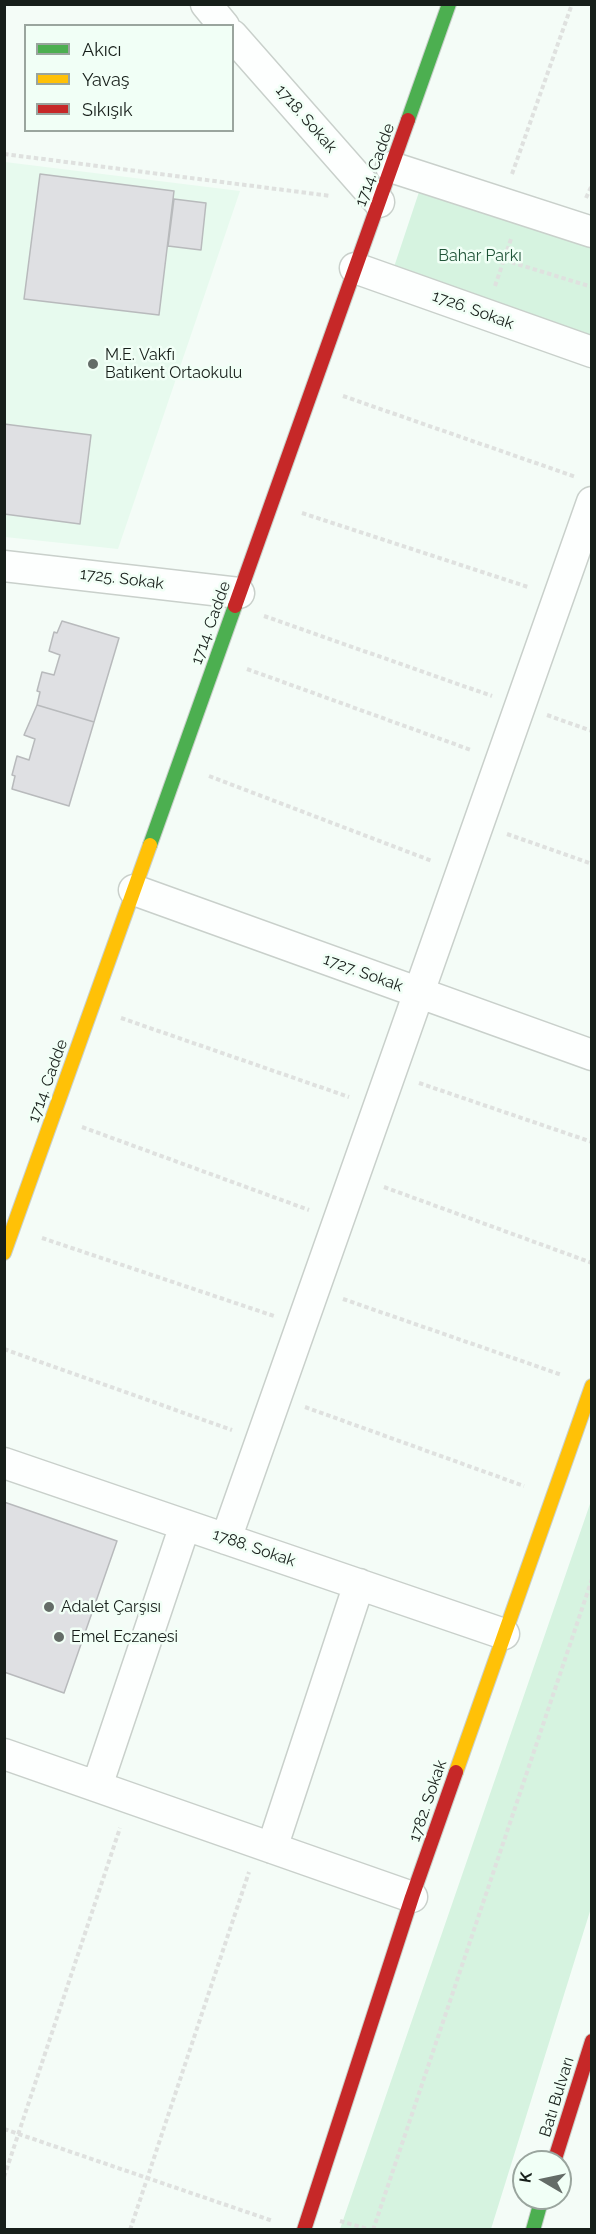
<!DOCTYPE html>
<html>
<head>
<meta charset="utf-8">
<style>
  body { margin:0 }
  #map { position:relative; width:596px; height:2234px; overflow:hidden; background:#f4fcf7; font-family:Raleway,sans-serif }
  canvas { display:block }
  .frame { position:absolute; inset:0; border:6px solid #171f1a; pointer-events:none }
  .legend { position:absolute; left:24px; top:24px; width:210px; height:108px; box-sizing:border-box; background:#f1fff6; border:2px solid #9aa59e; margin:0; padding:8px 10px; list-style:none; font-size:18px; color:#171f1a }
  .legend li { display:flex; align-items:center; gap:12px; height:30px }
  .legend b { width:30px; border:2px solid #9aa59e }
  .north { position:absolute; left:512px; top:2150px; width:60px; height:60px; box-sizing:border-box; background:#f1fff6; border:2px solid #9aa59e; border-radius:50%; rotate:279deg; font-size:16px; font-weight:700; line-height:24px; text-align:center; color:#171f1a }
  .north::after { content:''; display:block; margin:auto; width:21px; height:27px; background:#646c67; clip-path:polygon(50% 0,100% 100%,50% 72%,0 100%) }
</style>
</head>
<body>
<div id="map">
<canvas width="596" height="2234"></canvas>
<div class="frame"></div>
<ul class="legend">
<li><b style="height:8px;background:#4caf50"></b>Akıcı</li>
<li><b style="height:8px;background:#ffc107"></b>Yavaş</li>
<li><b style="height:8px;background:#c62828"></b>Sıkışık</li>
</ul>
<div class="north">K</div>
</div>
<script>
const c = document.querySelector('canvas').getContext('2d');
c.lineJoin = 'round';
function fillPath(path, color) { c.fillStyle = color; c.fill(path, 'evenodd'); }
function strokePath(path, color, width, dash) { c.strokeStyle = color; c.lineWidth = width; c.lineCap = dash ? 'butt' : 'round'; c.setLineDash(dash || []); c.stroke(path); }
function write(font, color, halo, rows, align = 'center') {
  c.font = font + ' Raleway,sans-serif'; c.lineWidth = 5; c.setLineDash([]); c.textBaseline = 'middle'; c.strokeStyle = halo; c.fillStyle = color; for (const [text, x, y, turn = 0] of rows) {
    c.save(); c.translate(x, y); c.rotate((+turn || 0) * Math.PI / 180); c.textAlign = isNaN(turn) ? turn : align; if (halo) c.strokeText(text, 0, 0); c.fillText(text, 0, 0); c.restore();
  }
}
const built = new Path2D(`
  M5 162 240 191 118 549 5 537Z`);
const green = new Path2D(`
  M420 189 591 246V340L392 273Z
  M591 1501V1908L491 2229H340Z`);
const building = new Path2D(`
  M40 174 174 191 159 315 24 299Z
  M174 199 206 203 201 250 168 246Z
  M4 424 91 435 80 524 4 514Z
  M62 621 119 638 94 722 37 705 40 692 37 691 42 672 54 675 60 655 49 651 54 632 57 633Z
  M37 705 94 722 69 806 12 789 15 776 12 775 17 756 29 760 35 739 24 735Z
  M4 1502 117 1541 64 1693 4 1672Z`);
const path = new Path2D(`
  M4 154 331 196
  M512 174 572 4
  M586 198 592 185
  M504 260 592 287
  M495 286 511 239
  M343 396 576 477
  M302 513 528 587
  M264 616 492 696
  M247 669 471 750
  M547 715 592 731
  M209 776 432 861
  M507 834 592 864
  M121 1018 349 1097
  M419 1083 592 1142
  M82 1127 309 1210
  M384 1187 592 1263
  M42 1238 274 1316
  M343 1299 562 1375
  M4 1349 232 1430
  M305 1407 524 1486
  M4 2129 273 2221
  M4 2177 120 1828
  M340 2221 371 2230
  M130 2230 249 1872
  M373 2230 592 1579`);
const street = new Path2D(`
  M206 4 224 26
  M232 35 379 202
  M391 167 592 232
  M355 268 592 352
  M4 566 239 593
  M134 890 592 1055
  M4 1463 504 1634
  M226 1539 592 502
  M4 1754 412 1897
  M97 1786 185 1525
  M272 1848 359 1584`);
const fast = new Path2D(`
  M408 120 449 4
  M150 845 235 606
  M533 2230 542 2198`);
const slow = new Path2D(`
  M4 1253 150 845
  M456 1772 592 1386`);
const jam = new Path2D(`
  M235 606 408 120
  M554 2162 592 2041
  M304 2230 412 1897 456 1772`);
const markers = [
  [93,364,6,"#646c67"],
  [49,1607,6,"#646c67"],
  [59,1637,6,"#646c67"]
];
const streetNames = [
  ["1718. Sokak",306,119,49],
  ["1714. Cadde",375,165,-70],
  ["1726. Sokak",473,310,20],
  ["1725. Sokak",122,579,7],
  ["1714. Cadde",211,623,-70],
  ["1727. Sokak",363,973,20],
  ["1714. Cadde",48,1081,-70],
  ["1788. Sokak",254,1548,19],
  ["1782. Sokak",428,1801,-71],
  ["Batı Bulvarı",557,2097,-73]
];
const parkNames = [
  ["Bahar Parkı",480,256]
];
const poiNames = [
  ["M.E. Vakfı",105,355],
  ["Batıkent Ortaokulu",105,373],
  ["Adalet Çarşısı",61,1607],
  ["Emel Eczanesi",71,1637]
];
fillPath(built, '#e7faee');
fillPath(green, '#d6f3e0');
fillPath(building, '#dfe0e3');
strokePath(building, '#b8babc', 1.5);
strokePath(street, '#c9d0cb', 33);
strokePath(fast, '#c9d0cb', 16);
strokePath(slow, '#c9d0cb', 16);
strokePath(jam, '#c9d0cb', 16);
strokePath(path, '#dfe1df', 4, [4.5, 3]);
strokePath(street, '#fdfffe', 30);
strokePath(fast, '#4caf50', 14);
strokePath(slow, '#ffc107', 14);
strokePath(jam, '#c62828', 14);
for (const [x, y, r, color] of markers) { const dot = new Path2D(); dot.arc(x, y, r, 0, 2 * Math.PI); c.fillStyle = color; c.fill(dot); strokePath(dot, '#f1fff6', 2); }
write('16px', '#171f1a', '#f1fff6', streetNames);
write('16px', '#215539', '#f1fff6', parkNames);
write('16px', '#171f1a', '#f1fff6', poiNames, 'left');
</script>
</body>
</html>
